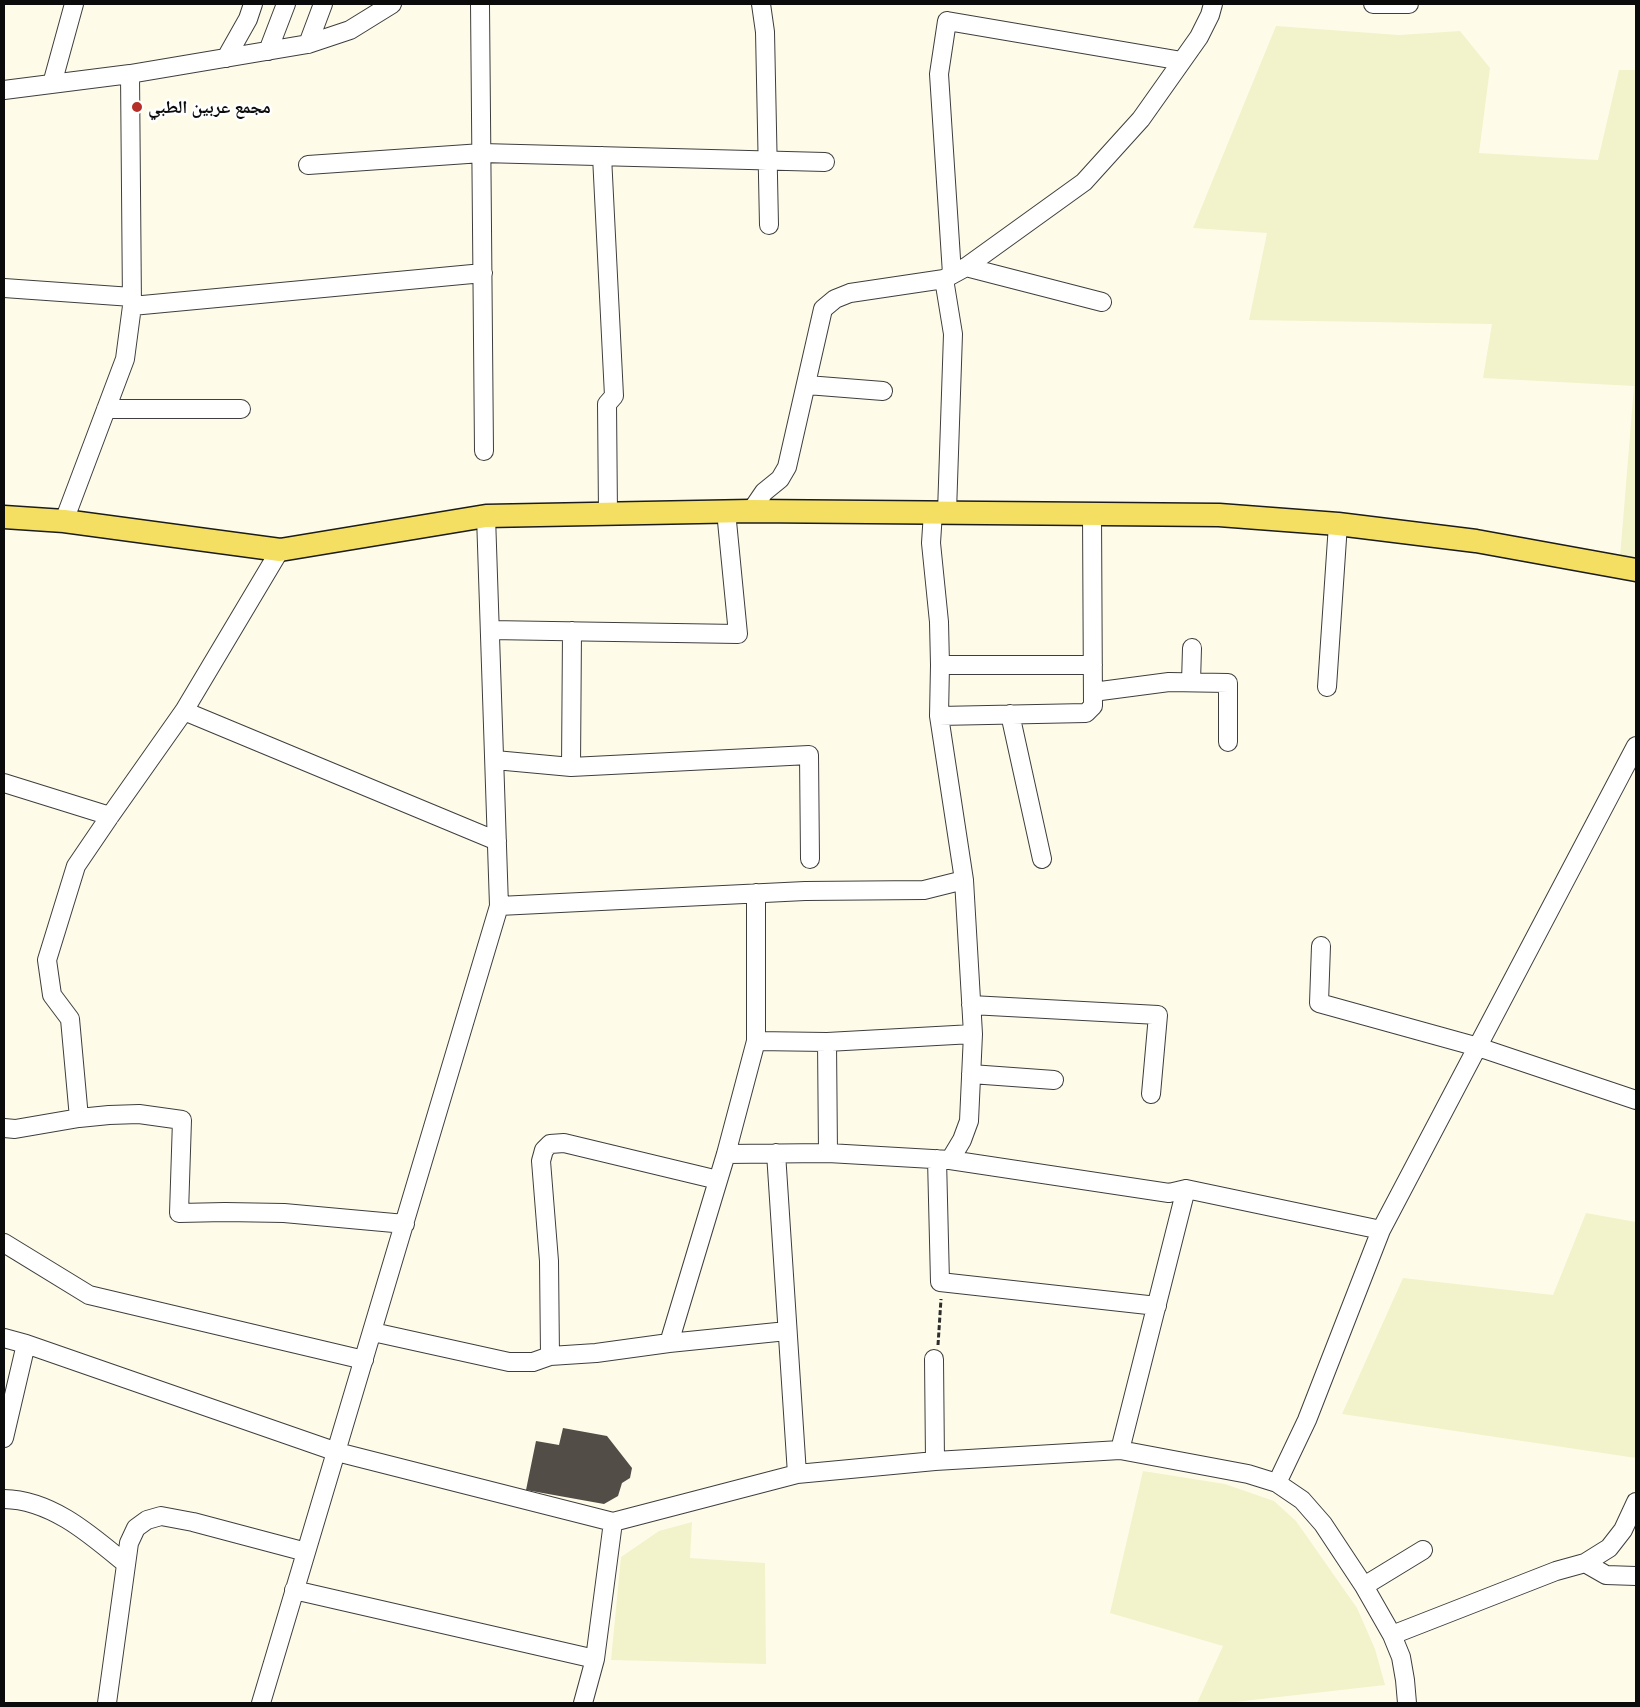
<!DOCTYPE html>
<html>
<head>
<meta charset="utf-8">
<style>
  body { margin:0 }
  #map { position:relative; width:1640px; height:1707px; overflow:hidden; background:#fefce9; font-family:"Playfair Display",serif }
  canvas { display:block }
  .frame { position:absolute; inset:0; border:5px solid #0b0b0b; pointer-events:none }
</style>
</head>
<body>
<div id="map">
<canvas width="1640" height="1707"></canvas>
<div class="frame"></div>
</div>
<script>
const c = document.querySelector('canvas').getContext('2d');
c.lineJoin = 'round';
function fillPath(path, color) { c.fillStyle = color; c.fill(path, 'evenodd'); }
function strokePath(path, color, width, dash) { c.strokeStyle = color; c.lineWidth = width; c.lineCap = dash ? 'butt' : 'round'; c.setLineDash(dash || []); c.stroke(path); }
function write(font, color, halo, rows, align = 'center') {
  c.font = font + ' "Playfair Display","Noto Naskh Arabic",serif'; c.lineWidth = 5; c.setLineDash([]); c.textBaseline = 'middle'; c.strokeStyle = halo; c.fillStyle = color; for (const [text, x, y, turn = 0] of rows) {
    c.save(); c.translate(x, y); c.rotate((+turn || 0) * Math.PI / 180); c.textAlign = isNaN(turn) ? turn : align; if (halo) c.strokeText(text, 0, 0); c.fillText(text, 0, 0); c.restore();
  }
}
const farmland = new Path2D(`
  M1276 26 1399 35 1460 31 1490 68 1479 153 1598 160 1619 70H1636V560L1620 557 1634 386 1483 378 1492 324 1249 320 1267 233 1193 228Z
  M1586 1213 1636 1222V1458L1342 1414 1403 1278 1553 1295Z
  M1143 1471 1225 1484 1274 1501 1296 1521 1357 1608 1375 1649 1385 1685 1226 1703H1197L1223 1646 1110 1613Z
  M692 1522 690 1558 765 1563 766 1664 611 1660 621 1557 659 1531Z`);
const building = new Path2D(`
  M563 1428 607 1436 632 1468 630 1478 622 1483 618 1496 604 1504 526 1490 536 1441 559 1445Z`);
const path = new Path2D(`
  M938 1345 941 1299`);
const minor = new Path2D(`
  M480 4 484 451
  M761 4 765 32 769 225
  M1373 4H1409
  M308 44 323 4
  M268 51 286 4
  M226 58 248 19 253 4
  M52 84 74 4
  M4 90 130 74 308 44 350 30 392 4
  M602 156 614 396 607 404 608 514
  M308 165 482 153 825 162
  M966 267 1102 302
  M952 274 939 74 947 21 1182 61
  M944 279 953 334 947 512
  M4 288 132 297
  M132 306 483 273
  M807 385 883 391
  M106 409H241
  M751 511 764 492 780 479 787 467 823 309 835 299 850 293 944 279 966 267 1084 182 1141 119 1199 37 1210 15 1213 4
  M933 512 931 543 939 622 940 665 939 716 964 880 973 1034 969 1121 962 1140 950 1160
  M64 521 125 359 132 306 130 74
  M490 630 738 634 726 511
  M940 665H1093
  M1191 682 1192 648
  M1327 687 1338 524
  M1093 692 1169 682 1228 683V742
  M184 711 497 841
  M1010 714 1042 859
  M939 716 1086 713 1093 706 1092 513
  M495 760 571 767 809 755 810 859
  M571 767 572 631
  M4 783 110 816
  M499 906 805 891 924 890 964 880
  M1321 946 1319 1003 1478 1047 1636 1100
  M971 1005 1158 1015 1151 1094
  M756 1041 827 1042 973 1034
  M827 1042 828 1153
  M971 1074 1054 1080
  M79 1118 70 1019 52 995 47 960 76 866 110 816 184 711 280 550
  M4 1128 15 1129 79 1118 109 1115 139 1114 182 1120 179 1213 225 1212 284 1213 405 1224
  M776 1153 797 1474
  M726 1154 828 1153 950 1160 1169 1193 1186 1189 1381 1230
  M937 1159 940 1282 1157 1306
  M4 1243 89 1295 364 1360
  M373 1332 509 1362H533L550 1356 596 1353 669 1343 787 1331
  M4 1338 26 1344 337 1452 613 1522 797 1474 935 1461 1120 1450 1248 1474 1277 1483 1302 1500 1323 1524 1364 1586 1392 1635 1401 1657 1405 1680 1407 1703
  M669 1343 726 1154 756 1041V893
  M550 1356 549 1261 541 1161 544 1150 550 1144 564 1143 718 1180
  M934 1359 935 1461
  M4 1438 26 1344
  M1120 1450 1186 1189
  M1277 1483 1307 1420 1381 1230 1636 746
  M4 1499C52 1500 91 1535 126 1564
  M1585 1563 1606 1575 1636 1576
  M1364 1586 1423 1550
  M294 1590 595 1659
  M1392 1635 1556 1571 1585 1563 1609 1548 1623 1530 1636 1502
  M107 1703 129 1543 136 1528 147 1520 161 1516 193 1522 306 1552
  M261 1703 499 906 486 516
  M583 1703 595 1659 613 1522`);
const major = new Path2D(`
  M4 517 64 521 280 550 486 516 751 511 1219 515 1338 524 1476 541 1636 570`);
const markers = [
  [137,107,6,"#b52f28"]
];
const poiNames = [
  ["مجمع عربين الطبي",148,107]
];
fillPath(farmland, '#f2f3cb');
fillPath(building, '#534d47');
strokePath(minor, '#3e3e3e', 20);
strokePath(major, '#1c1c1c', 25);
strokePath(path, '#2d2d2d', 3, [5, 2.5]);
strokePath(minor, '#fff', 18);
strokePath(major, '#f4df63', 22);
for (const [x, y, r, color] of markers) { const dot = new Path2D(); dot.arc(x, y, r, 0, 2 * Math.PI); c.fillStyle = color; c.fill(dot); strokePath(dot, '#fff', 2); }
write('bold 18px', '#0b0b0b', '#fff', poiNames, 'left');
</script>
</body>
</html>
